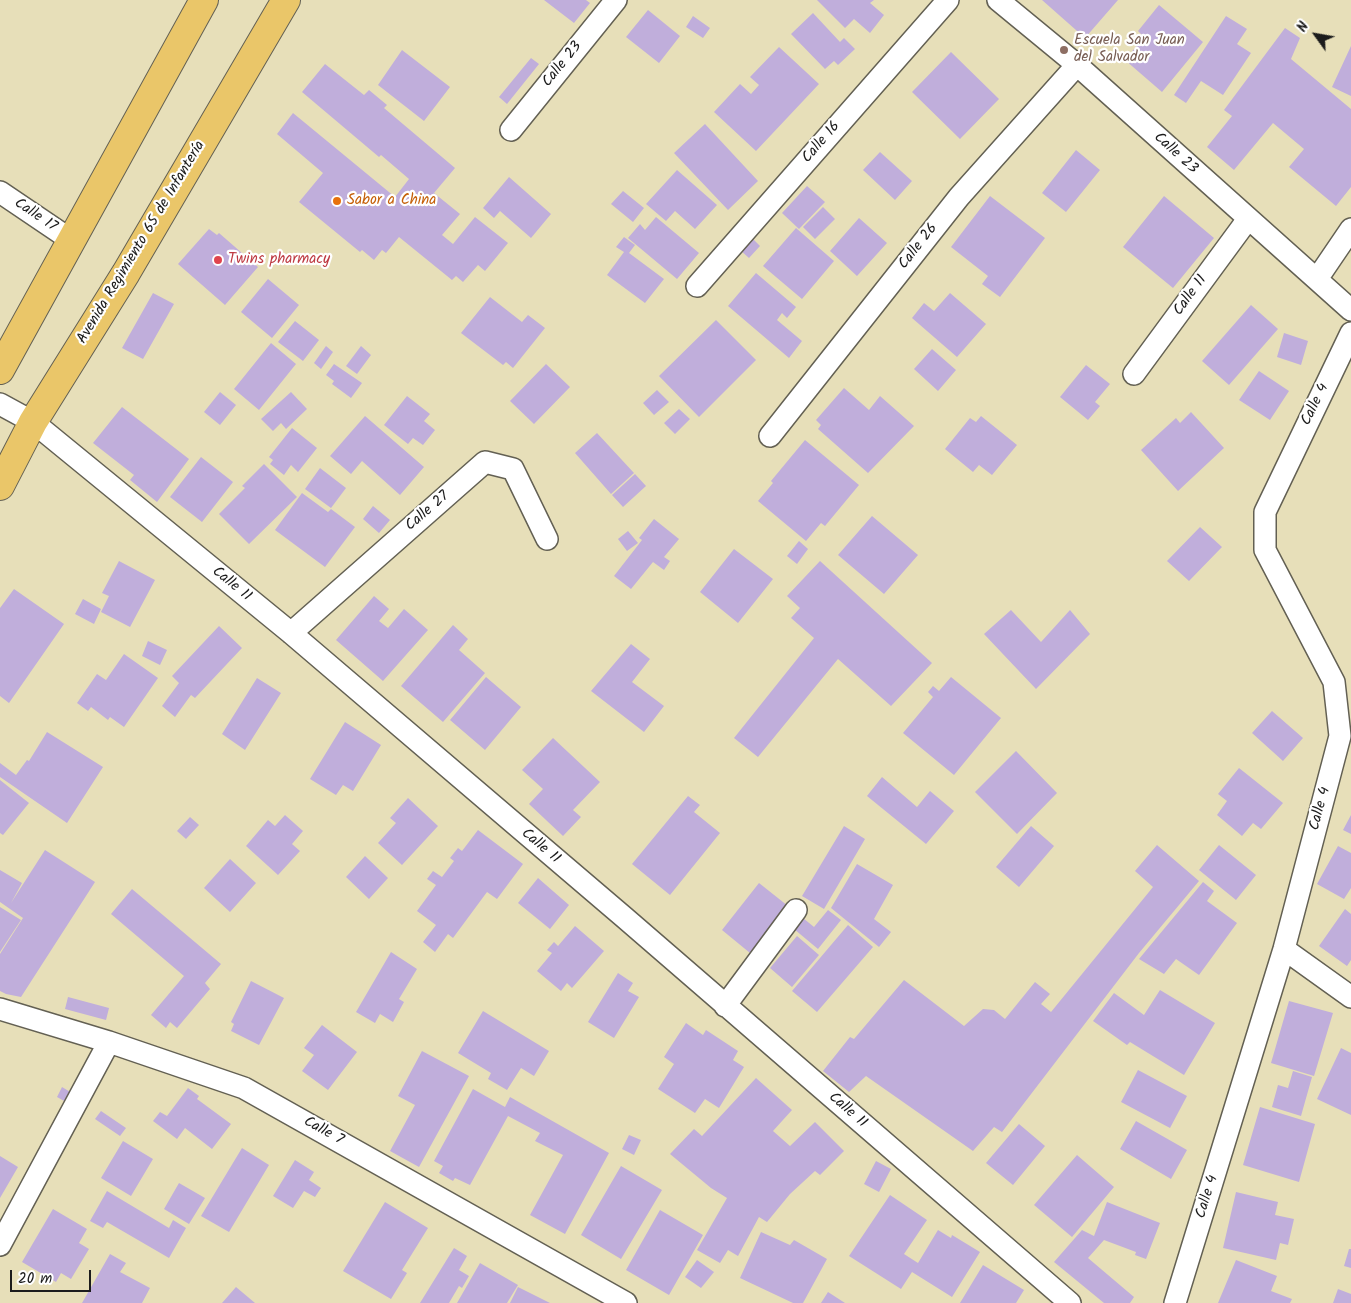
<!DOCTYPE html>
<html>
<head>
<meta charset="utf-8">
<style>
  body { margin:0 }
  #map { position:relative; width:1351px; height:1303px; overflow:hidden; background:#e7dfb9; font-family:Kalam,sans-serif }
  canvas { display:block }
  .north { position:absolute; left:1291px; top:10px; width:50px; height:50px; -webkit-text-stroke:4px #fff; paint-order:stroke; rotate:302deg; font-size:14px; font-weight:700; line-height:20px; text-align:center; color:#1c1c1c }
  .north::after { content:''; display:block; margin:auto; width:18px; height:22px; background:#1c1c1c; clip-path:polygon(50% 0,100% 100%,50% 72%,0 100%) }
  .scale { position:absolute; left:10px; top:1270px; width:81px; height:22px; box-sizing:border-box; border:2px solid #1c1c1c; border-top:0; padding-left:6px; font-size:15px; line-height:18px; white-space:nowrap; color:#1c1c1c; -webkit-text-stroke:4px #fff; paint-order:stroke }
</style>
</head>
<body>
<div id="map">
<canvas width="1351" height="1303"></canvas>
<div class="north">N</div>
<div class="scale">20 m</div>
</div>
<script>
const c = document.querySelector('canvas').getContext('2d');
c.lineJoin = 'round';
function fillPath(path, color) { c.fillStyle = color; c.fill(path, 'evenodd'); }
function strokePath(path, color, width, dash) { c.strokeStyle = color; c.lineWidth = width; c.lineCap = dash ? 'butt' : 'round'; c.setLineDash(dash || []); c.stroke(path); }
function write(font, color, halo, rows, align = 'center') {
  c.font = font + ' Kalam,sans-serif'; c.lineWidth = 4.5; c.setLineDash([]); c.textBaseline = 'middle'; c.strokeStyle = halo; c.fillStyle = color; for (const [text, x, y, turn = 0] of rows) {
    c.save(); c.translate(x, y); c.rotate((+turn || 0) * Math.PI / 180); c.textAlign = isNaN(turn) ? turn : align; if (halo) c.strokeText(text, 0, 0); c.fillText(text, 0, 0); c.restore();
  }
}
const building = new Path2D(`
  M544 0H586L590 3 574 23Z
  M817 0H874L870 3 884 15 870 33 854 19 845 28Z
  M1042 0H1118L1085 38Z
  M1159 5 1203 42 1162 92 1125 60 1144 37 1138 31Z
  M648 10 680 36 659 63 626 37Z
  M813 13 840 42 844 38 855 49 838 65 834 61 825 69 791 34Z
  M693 16 710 28 703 38 686 27Z
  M1226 16 1247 29 1237 44 1251 53 1223 95 1201 81 1186 103 1174 95Z
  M1285 28 1300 38 1291 59 1351 109V187L1336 206 1289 167 1304 149 1273 123 1234 170 1207 147 1232 116 1224 110Z
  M1351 46V96L1332 87Z
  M779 47 819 84 756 151 714 112 740 84 751 94 759 85 750 77Z
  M402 50 450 87 424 121 378 85Z
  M951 52 999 99 960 139 912 92Z
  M531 58 539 64 507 104 499 97Z
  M325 64 364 95 369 90 387 105 384 108 455 168 434 193 460 214 442 235 453 244 475 217 508 243 485 271 478 265 463 282 456 276 452 280 399 237 386 253 382 250 374 260 362 250 360 252 299 202 323 173 277 134 293 113 395 197 409 179 381 155 379 157 302 92Z
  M705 124 758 181 728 210 674 153Z
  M1076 150 1100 170 1066 212 1042 193Z
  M880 152 912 181 895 200 863 170Z
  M677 170 717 205 695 229 675 211 666 221 646 204Z
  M509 177 551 214 531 238 500 211 494 218 483 208Z
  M807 186 825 202 799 229 782 213Z
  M623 191 644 208 633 222 611 204Z
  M990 196 1045 238 1000 297 982 284 988 276 951 247Z
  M1164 196 1214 238 1173 288 1123 247Z
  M823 207 835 219 815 239 803 227Z
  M656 217 699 253 677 279 628 238 640 224 645 230Z
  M859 218 887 243 857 276 830 251Z
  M796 228 834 261 802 299 763 266Z
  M209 229 217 235 219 233 258 267 225 305 178 264Z
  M624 237 635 245 629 253 664 279 645 303 607 275 624 252 616 247Z
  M752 238 760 246 749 258 740 250Z
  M756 273 796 307 787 318 782 313 777 320 802 341 789 358 728 306Z
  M268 279 299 305 272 338 241 312Z
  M153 293 174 304 143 359 122 348Z
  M950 293 986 324 957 357 912 318 924 303 934 311Z
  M490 297 522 322 528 315 545 328 513 368 506 362 503 365 461 333Z
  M1251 305 1278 329 1229 385 1202 361Z
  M716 320 756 360 699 417 659 376Z
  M295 321 319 340 303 361 278 342Z
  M1284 333 1308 341 1301 365 1277 357Z
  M271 343 296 364 259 410 234 389Z
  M326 346 333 352 321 369 314 363Z
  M361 346 371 355 357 374 346 366Z
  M932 349 956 370 938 391 914 369Z
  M334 364 362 383 351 398 332 384 334 381 326 375Z
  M546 364 570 387 534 424 510 401Z
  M1086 365 1110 384 1095 402 1100 406 1088 420 1060 397Z
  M1259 371 1289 391 1270 420 1239 400Z
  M844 388 869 410 880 396 914 426 868 473 818 429 821 425 816 420Z
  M657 390 669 402 654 415 643 403Z
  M220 392 236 405 220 425 204 412Z
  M291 392 307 409 286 429 281 423 273 431 261 419Z
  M407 396 430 414 424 421 435 430 423 445 413 438 408 444 384 425Z
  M122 407 189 459 157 502 130 480 134 475 93 443Z
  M679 409 690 419 675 434 664 423Z
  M1191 412 1224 448 1178 491 1141 450 1176 418 1180 423Z
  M365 416 424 467 400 495 362 461 351 474 330 456Z
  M981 416 1017 445 992 475 979 465 973 472 945 449 970 418 976 422Z
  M292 428 317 448 298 472 291 465 284 475 270 464 273 460 269 457Z
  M597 433 634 473 611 494 575 453Z
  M805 440 859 485 825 526 821 523 806 541 758 501 773 483 771 481Z
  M201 457 233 482 202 522 170 497Z
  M264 464 297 497 249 544 219 514 245 488 242 486Z
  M320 468 346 488 331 508 305 489Z
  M635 474 646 486 623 507 612 495Z
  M302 493 328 512 331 509 355 527 325 567 275 530Z
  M373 506 390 520 379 533 363 519Z
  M872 516 918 555 884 594 838 555Z
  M654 519 679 539 664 557 670 561 664 570 653 562 631 589 614 576 642 540 639 538Z
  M1200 527 1222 547 1189 581 1167 561Z
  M628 531 638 543 627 551 618 539Z
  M799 541 808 549 797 564 787 556Z
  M734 549 773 579 738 623 700 592Z
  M119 561 155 580 130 627 101 612 109 596 102 593Z
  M820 561 932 663 891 706 838 659 758 757 734 738 814 638 791 618 800 608 787 596Z
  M14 589 64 624 9 703 0 696V608Z
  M374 596 389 609 379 621 388 628 404 609 428 630 383 681 336 640Z
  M83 599 101 609 94 624 75 614Z
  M1011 610 1041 642 1070 610 1090 634 1036 689 984 634Z
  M453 625 468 639 459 650 485 673 443 722 401 686Z
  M219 626 242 648 195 698 191 695 175 717 162 706 179 683 172 676Z
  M148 641 167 650 160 665 142 656Z
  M631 644 650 659 632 682 664 706 644 732 591 691Z
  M124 654 158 678 124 727 110 717 108 720 91 707 88 711 77 703 97 674 106 680Z
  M486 677 521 707 485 750 450 720Z
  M951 677 1001 718 954 775 903 733 933 697 928 692 933 686 939 691Z
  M257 678 281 693 245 750 222 734Z
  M1272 711 1303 738 1283 761 1252 733Z
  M345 722 381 745 353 791 343 785 336 795 310 779Z
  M47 732 103 767 67 823 0 777V763L16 775 27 760 29 761Z
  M553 738 600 782 573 810 581 817 563 836 529 804 543 789 522 770Z
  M1016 751 1057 793 1017 834 975 792Z
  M1239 768 1283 803 1261 829 1253 823 1242 836 1217 815 1227 801 1218 794Z
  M882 777 917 807 930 791 954 811 926 844 867 796Z
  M0 780 29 803 3 835 0 833Z
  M688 796 700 805 694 812 720 833 670 895 632 864Z
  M408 798 438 826 402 865 378 843 396 823 390 818Z
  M285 815 303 831 292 844 300 851 278 875 246 846 268 820 275 826Z
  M1351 815V834L1343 830Z
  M190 817 199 825 186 839 177 831Z
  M844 826 865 839 824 909 802 896Z
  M1031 826 1054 846 1019 887 996 867Z
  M478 830 523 864 497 899 487 892 453 938 448 934 435 952 423 942 436 925 417 911 436 885 427 879 433 871 442 877 454 861 450 858 458 848 462 851Z
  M1157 845 1199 881 1139 953 1002 1132 994 1127 973 1151 866 1076 849 1092 823 1071 850 1037 854 1039 904 980 964 1026 983 1009 994 1010 1005 1019 1035 982 1050 994 1041 1004 1051 1012 1153 887 1135 871Z
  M1219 845 1256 875 1236 900 1199 870Z
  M1338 846 1351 853V888L1344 899 1317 884Z
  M45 850 95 882 21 997 6 994 0 991V954L23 918 0 902V870L22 883 11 903Z
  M365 856 388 878 369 899 346 877Z
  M230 859 256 883 230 912 204 888Z
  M857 864 893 885 874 919 891 932 879 947 831 908Z
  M538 878 569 905 550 929 518 903Z
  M1203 882 1214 891 1207 901 1237 923 1199 975 1176 959 1164 974 1139 959Z
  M759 883 788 906 750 953 722 930Z
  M132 889 221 964 205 983 210 989 177 1028 170 1022 166 1028 151 1015 184 976 111 914Z
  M0 907 21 920 0 952Z
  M1345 909 1351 914V960L1347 966 1319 946Z
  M828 910 841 920 818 949 794 929 803 918 814 927Z
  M848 925 873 947 817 1012 792 991Z
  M575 926 604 951 572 988 567 983 561 991 537 971 552 953 547 950 554 942 558 946Z
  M797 936 819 955 792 987 770 968Z
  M391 952 417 969 399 999 404 1002 393 1022 380 1014 375 1023 356 1012Z
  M618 973 633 983 628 991 639 997 614 1038 588 1022Z
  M251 981 284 998 259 1045 231 1031 234 1024 231 1022Z
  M1160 990 1215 1023 1184 1075 1130 1042 1127 1045 1093 1021 1114 993 1144 1015Z
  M68 997 109 1008 106 1020 65 1009Z
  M1289 1001 1333 1013 1314 1076 1271 1063Z
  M483 1011 549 1051 534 1076 521 1068 507 1090 488 1079 491 1073 458 1053Z
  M686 1023 703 1035 706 1030 738 1051 733 1060 744 1067 719 1108 705 1099 695 1113 658 1089 674 1064 664 1057Z
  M322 1025 357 1052 328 1090 302 1071 314 1055 304 1048Z
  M1341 1048 1351 1053V1115L1317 1099Z
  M422 1051 469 1076 419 1167 390 1151 415 1105 398 1096Z
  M1138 1070 1187 1096 1170 1128 1121 1102Z
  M1293 1071 1312 1077 1301 1116 1272 1107 1278 1085 1288 1088Z
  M756 1078 792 1110 773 1131 790 1146 815 1122 844 1151 820 1175 815 1171 790 1194 767 1222 759 1217 738 1256 728 1250 720 1263 697 1250 727 1198 711 1188 670 1154 694 1129 702 1136Z
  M62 1087 72 1093 66 1102 57 1097Z
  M188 1088 199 1096 197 1099 231 1124 212 1149 185 1128 177 1139 153 1121 160 1112 167 1116Z
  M473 1089 505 1107 510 1097 609 1153 565 1234 530 1215 563 1155 535 1141 540 1133 508 1116 470 1185 455 1178 453 1181 439 1173 443 1166 434 1161Z
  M1260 1107 1315 1124 1299 1182 1243 1165Z
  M101 1111 126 1128 120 1136 95 1119Z
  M1136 1121 1187 1150 1171 1179 1120 1149Z
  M1019 1124 1045 1146 1013 1185 986 1163Z
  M629 1135 641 1140 634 1155 622 1149Z
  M123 1141 153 1159 131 1196 101 1178Z
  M242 1148 269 1165 229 1232 201 1216Z
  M1077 1155 1114 1187 1072 1237 1034 1205Z
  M0 1156 18 1167 0 1198Z
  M295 1160 314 1172 309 1180 321 1188 315 1197 304 1191 293 1208 273 1196Z
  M876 1161 891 1169 879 1192 864 1184Z
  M621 1166 662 1190 621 1259 581 1235Z
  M179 1183 205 1198 189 1224 164 1209Z
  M107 1191 169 1228 173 1220 186 1228 169 1258 107 1222 103 1228 90 1221Z
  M1236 1192 1278 1202 1275 1215 1294 1219 1288 1245 1280 1243 1276 1260 1223 1248Z
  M890 1195 927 1220 904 1254 918 1263 938 1230 951 1238 952 1235 980 1252 952 1297 912 1272 901 1289 849 1256Z
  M385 1202 428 1228 402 1270 407 1273 391 1299 343 1271Z
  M1107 1202 1160 1223 1146 1259 1135 1255 1136 1252 1104 1240 1088 1258 1134 1297 1130 1303H1104L1054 1262 1082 1230 1094 1236Z
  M53 1209 87 1229 79 1243 89 1249 71 1279 61 1273 56 1282 22 1262Z
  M660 1210 703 1235 669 1295 626 1270Z
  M761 1232 790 1245 794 1240 827 1259 803 1303H793L740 1278Z
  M454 1248 467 1256 459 1270 469 1276 462 1288 459 1286 449 1303H420Z
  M1349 1249H1351V1268L1344 1266Z
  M110 1254 126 1263 120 1272 150 1288 142 1303H82Z
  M697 1260 714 1272 701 1288 685 1277Z
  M1236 1260 1277 1276 1271 1291 1292 1299 1290 1303H1218Z
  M480 1263 518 1285 507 1303H457Z
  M983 1265 1024 1290 1016 1303H960Z
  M236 1287 255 1303H222Z
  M518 1287 550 1303H510Z
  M1338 1289 1351 1294V1303H1333Z
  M828 1292 845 1303H821Z`);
const street = new Path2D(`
  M998 0 1077 65 1351 310
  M511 130 616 0
  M0 192 71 240
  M1317 279 1351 229
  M697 286 948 0
  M1134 374 1248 219
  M0 404 33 422 291 633 625 918 1070 1303
  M770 436 959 197 1077 65
  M291 633 485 462 513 469 547 539
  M1284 949 1351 997
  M725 1006 796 910
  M0 1009 109 1042 244 1088 626 1303
  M0 1245 109 1042
  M1175 1303 1284 949 1340 736 1334 682 1265 550V512L1351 333`);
const highway = new Path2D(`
  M0 370 204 0
  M0 486 33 422 126 273 286 0`);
const markers = [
  [1064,50,5,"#8d6e63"],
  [337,201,5,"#e8710a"],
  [218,260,5,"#e0444e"]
];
const educationNames = [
  ["Escuela San Juan",1074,41],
  ["del Salvador",1074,58]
];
const streetNames = [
  ["Calle 23",563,65,-51],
  ["Calle 16",822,143,-49],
  ["Calle 23",1175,154,42],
  ["Calle 17",35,216,34],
  ["Avenida Regimiento 65 de Infantería",142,243,-59],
  ["Calle 26",919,247,-52],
  ["Calle 11",1191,296,-54],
  ["Calle 4",1316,405,-64],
  ["Calle 27",428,512,-41],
  ["Calle 11",231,585,39],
  ["Calle 4",1321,809,-75],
  ["Calle 11",540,847,40],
  ["Calle 11",847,1111,41],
  ["Calle 7",323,1132,29],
  ["Calle 4",1208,1197,-73]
];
const foodNames = [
  ["Sabor a China",347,201]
];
const healthNames = [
  ["Twins pharmacy",228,260]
];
fillPath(building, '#c0aedb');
strokePath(street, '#636053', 24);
strokePath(highway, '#636053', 30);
strokePath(street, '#fff', 21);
strokePath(highway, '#eac669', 28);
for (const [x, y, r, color] of markers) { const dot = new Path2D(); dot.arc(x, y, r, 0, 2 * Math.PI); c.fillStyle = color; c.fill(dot); strokePath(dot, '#fff', 2); }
write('15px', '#785e54', '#fff', educationNames, 'left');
write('15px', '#1c1c1c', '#fff', streetNames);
write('15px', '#c56008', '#fff', foodNames, 'left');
write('15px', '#be3a42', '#fff', healthNames, 'left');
</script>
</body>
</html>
